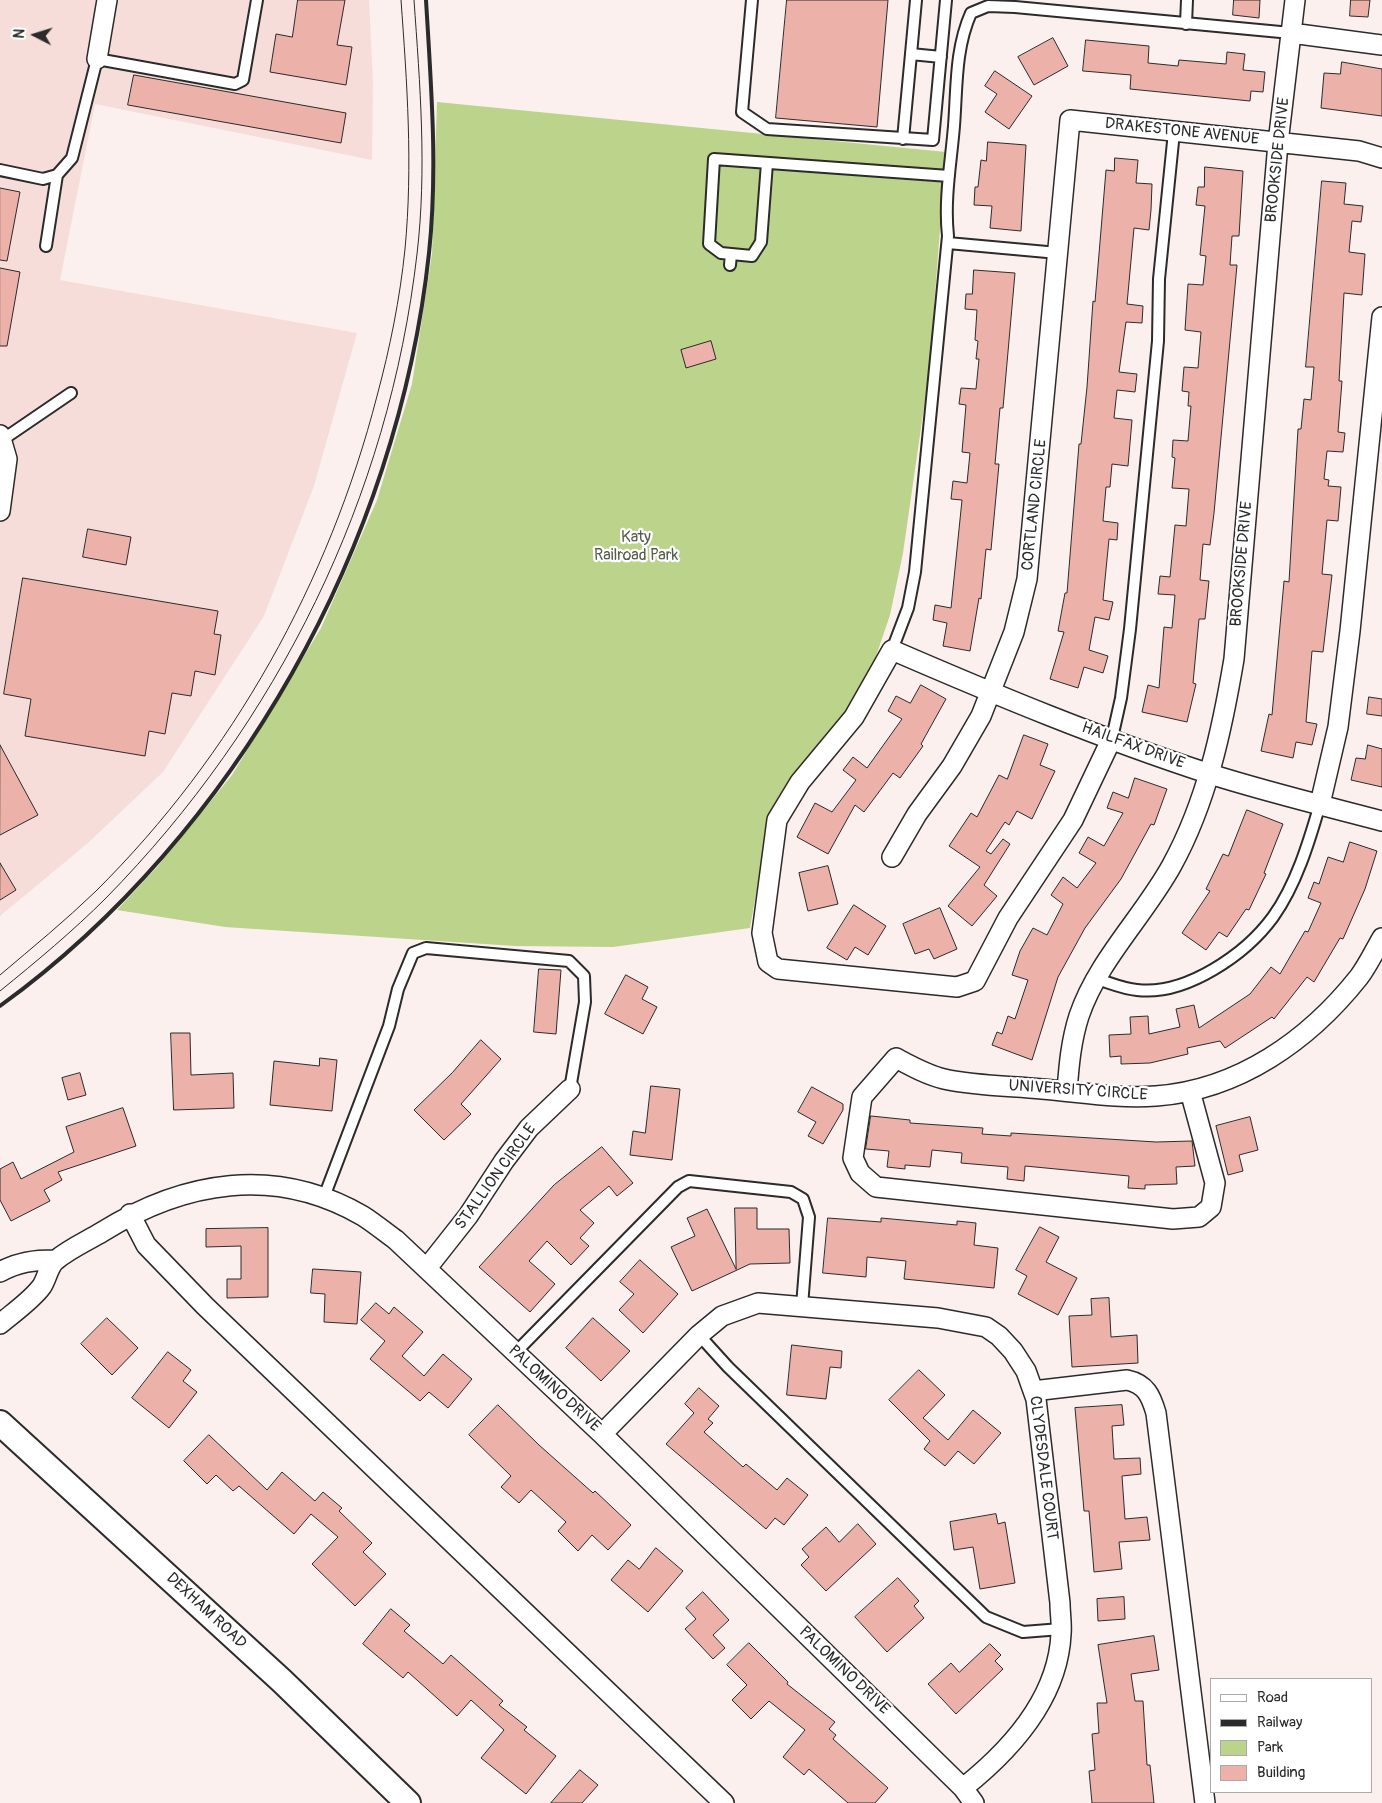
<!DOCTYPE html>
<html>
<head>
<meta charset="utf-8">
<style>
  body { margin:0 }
  #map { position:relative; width:1382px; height:1803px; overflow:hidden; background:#fbf0ee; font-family:Pangolin,sans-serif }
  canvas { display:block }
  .legend { position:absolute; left:1210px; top:1678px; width:162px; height:115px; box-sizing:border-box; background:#fff; border:1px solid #aaa; margin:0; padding:6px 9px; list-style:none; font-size:15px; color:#2b2b2b }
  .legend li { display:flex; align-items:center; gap:10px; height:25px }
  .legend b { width:25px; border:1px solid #aaa }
  .north { position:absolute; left:10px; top:10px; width:50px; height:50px; -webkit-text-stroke:4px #fff; paint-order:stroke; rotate:275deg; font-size:14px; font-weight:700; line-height:20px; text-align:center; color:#2b2b2b }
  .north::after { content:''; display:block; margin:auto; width:18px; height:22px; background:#2b2b2b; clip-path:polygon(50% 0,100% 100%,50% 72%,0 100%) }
</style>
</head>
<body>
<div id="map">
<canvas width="1382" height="1803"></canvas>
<ul class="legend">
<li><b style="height:6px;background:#fff"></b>Road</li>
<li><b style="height:6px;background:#2b2b2b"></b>Railway</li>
<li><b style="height:14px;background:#bbd38a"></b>Park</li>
<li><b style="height:14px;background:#ecb2a9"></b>Building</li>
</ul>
<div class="north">N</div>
</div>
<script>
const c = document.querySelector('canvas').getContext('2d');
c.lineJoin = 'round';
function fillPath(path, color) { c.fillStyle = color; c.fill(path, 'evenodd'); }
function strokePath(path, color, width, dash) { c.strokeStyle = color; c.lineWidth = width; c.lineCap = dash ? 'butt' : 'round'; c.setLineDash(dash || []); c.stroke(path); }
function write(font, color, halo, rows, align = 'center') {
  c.font = font + ' Pangolin,sans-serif'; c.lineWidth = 4.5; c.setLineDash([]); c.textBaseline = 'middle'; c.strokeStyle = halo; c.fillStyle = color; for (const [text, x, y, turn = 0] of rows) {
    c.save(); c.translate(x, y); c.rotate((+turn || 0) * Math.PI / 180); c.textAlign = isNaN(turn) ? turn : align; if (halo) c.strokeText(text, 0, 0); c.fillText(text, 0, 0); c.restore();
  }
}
const built = new Path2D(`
  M0 0H369L373 82 372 160 95 104 60 280 357 333 314 486 264 616 163 772 88 843 0 916Z`);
const green = new Path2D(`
  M437 102 946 152 929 372 903 553 890 615 871 671 848 716 768 827 750 928 613 947 515 946 225 927 117 910 157 867 232 775 321 628 377 500 412 384 432 254Z`);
const building = new Path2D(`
  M298 0H345L337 45 352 47 346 85 270 72 276 34 292 37Z
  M787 0H888L877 127 776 118Z
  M1234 0H1260L1259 18 1233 15Z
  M1351 0H1370L1368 17 1350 16Z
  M1053 38 1068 66 1034 85 1018 57Z
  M1086 40 1149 46 1148 63 1178 66 1179 60 1226 64 1227 52 1245 54 1243 70 1265 72 1263 92 1251 91 1250 101 1130 89 1131 75 1083 71Z
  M1342 62 1382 69V116L1321 108 1324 73 1340 74Z
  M995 71 1032 96 1009 129 985 112 997 94 985 86Z
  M134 75 346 113 341 143 128 105Z
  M988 142 1026 145 1021 231 990 228 992 206 974 205 975 187H978L981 160 986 161Z
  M1115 158 1138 160 1136 183 1152 184 1151 210 1149 230 1134 228 1127 304 1143 306 1142 323 1126 322 1119 372 1137 374 1135 392 1117 390 1114 418 1132 420 1128 466 1112 464 1110 487H1106L1103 521 1118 523 1117 540 1109 539 1103 600 1113 602 1109 620 1095 617 1089 650 1108 656 1103 673 1084 667 1078 688 1050 679 1064 632 1058 631 1065 593H1067L1079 444H1081L1087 387 1093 301 1095 302 1106 170 1114 171Z
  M1205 167 1243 171 1239 236H1232L1230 265H1237L1214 513 1210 545 1203 544 1200 580 1209 581 1205 619H1199L1193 683 1196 684 1187 722 1142 712 1148 685 1159 688 1164 627 1172 628 1175 595 1158 594 1160 576 1170 577 1175 525 1186 526 1189 489 1172 488 1175 458 1172 457 1173 440 1188 441 1191 406H1188L1189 392 1182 391 1184 367 1198 368 1201 332 1185 330 1188 284 1203 285 1206 256 1200 255 1205 206 1196 205 1198 187H1204Z
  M1322 181 1346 183 1344 204 1363 206 1361 222 1352 221 1349 252 1365 254 1362 295 1344 293 1339 381H1342L1338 432 1345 433 1343 452 1327 451 1324 479 1329 480 1328 486 1341 487 1338 521 1327 520 1322 574 1332 575 1323 652 1312 651 1306 722 1317 724 1312 745 1296 742 1293 758 1261 751 1269 714 1272 715 1284 581 1289 582 1298 429H1301L1304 399 1311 400 1314 367H1306Z
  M0 188 20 192 7 261 0 260Z
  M0 268 20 272 7 346H0Z
  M974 270 1015 273 1003 408H1000L995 464H999L991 550 986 549 981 599 979 598 970 651 943 646 947 623 933 620 935 605 951 608 962 500 951 499 953 481 967 483 970 453 962 452 966 405 959 404 961 388 976 389 979 359H976L978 341 975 340 977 310 965 309 966 294H972Z
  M711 341 716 359 686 368 681 350Z
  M88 529 131 537 126 565 83 557Z
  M23 578 218 611 214 634 221 635 215 675 195 671 191 696 172 693 165 734 149 731 145 756 25 736 31 699 4 694Z
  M921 685 946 699 921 744 923 746 900 778 893 773 864 812 855 805 828 854 797 837 815 803 832 812 856 780 843 770 853 757 867 768 902 719 888 711 896 696 910 703Z
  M1369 697 1382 699V716L1367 714Z
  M1024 735 1048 744 1040 765 1055 771 1032 819 1017 811 1009 825 1005 822 986 851 991 854 1003 839 1010 844 984 885 997 896 972 926 948 906 980 867 949 846 971 813 977 817 999 775 1007 779Z
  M0 745 38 815 0 835Z
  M1368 745 1382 749V787L1351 780 1356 758 1365 759Z
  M1135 778 1167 789 1154 825 1151 824 1121 879 1085 928 1058 977 1032 1060 992 1045 997 1032 1002 1034 1008 1016 1015 1019 1028 980 1012 975 1020 951 1033 928 1047 935 1063 904 1051 895 1063 877 1077 888 1096 863 1079 853 1088 837 1104 846 1123 813 1107 808 1113 792 1128 798Z
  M1247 810 1283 824 1264 873 1266 874 1249 910 1246 909 1227 937 1219 932 1206 950 1182 933 1210 891 1206 889 1223 854 1228 856Z
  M1350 842 1377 851 1365 889 1343 939 1340 938 1314 982 1307 977 1274 1019 1272 1017 1225 1048 1220 1041 1187 1048 1188 1054 1150 1063 1121 1064V1056L1110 1057 1109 1035 1131 1034 1130 1017 1148 1016 1149 1034 1180 1027 1176 1009 1194 1005 1199 1028 1250 994 1271 967 1280 974 1305 931 1308 932 1321 903 1308 898 1314 882 1319 884 1328 857 1343 862Z
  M0 863 16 890 0 900Z
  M828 866 838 904 808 911 799 873Z
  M854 905 886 926 868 955 855 947 847 960 827 948Z
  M940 908 957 949 934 959 929 949 915 954 903 924Z
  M539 969 561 970 556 1034 534 1032Z
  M626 975 648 987 642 999 657 1007 643 1034 605 1014Z
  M171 1033H190L191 1075 233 1073 234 1108 174 1110Z
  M481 1040 501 1059 461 1104 471 1114 444 1140 414 1110 452 1073Z
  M320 1058 337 1060 332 1111 270 1105 274 1061 319 1066Z
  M80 1073 86 1095 68 1100 62 1078Z
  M651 1086 680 1089 672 1160 630 1155 633 1131 645 1133Z
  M812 1087 843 1104V1110L823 1144 808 1136 816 1122 798 1112Z
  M123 1108 136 1146 58 1172 62 1180 44 1190 50 1201 11 1221 0 1200V1169L13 1162 21 1179 74 1152 66 1127Z
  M871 1116 910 1120V1123L983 1128 982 1134 1011 1136V1133L1156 1142 1192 1141 1195 1166 1176 1167 1177 1184 1145 1185V1189L1128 1188 1129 1176 1025 1166 1024 1181 1007 1179 1008 1167 961 1163 962 1153 932 1150 930 1167 905 1165V1169L887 1167 889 1151 866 1149Z
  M1250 1117 1258 1150 1239 1155 1243 1171 1228 1175 1216 1126Z
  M602 1147 633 1183 617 1196 609 1186 580 1210 594 1223 580 1238 589 1246 571 1265 547 1241 529 1261 555 1284 530 1312 479 1267 554 1185Z
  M735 1208H757V1229H789L790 1263 750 1264 692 1291 671 1247 695 1236 687 1218 707 1209 736 1269Z
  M828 1218 881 1222V1218L957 1225V1221L976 1223 974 1245 998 1248 994 1288 904 1279 906 1261 867 1257 866 1277 823 1273Z
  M1040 1227 1059 1237 1046 1262 1077 1278 1058 1315 1018 1294 1027 1276 1016 1270Z
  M268 1228V1297L227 1298V1279H241V1246L206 1247V1229Z
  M640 1260 678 1294 643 1333 619 1310 634 1294 620 1282Z
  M313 1269 361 1272 357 1324 324 1322 325 1294 311 1293Z
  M1109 1298 1111 1337 1137 1335 1138 1363 1072 1367 1069 1316 1092 1315 1091 1299Z
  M376 1303 389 1314 394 1307 423 1332 402 1356 424 1376 443 1354 472 1379 448 1408 429 1392 420 1401 370 1359 385 1341 361 1320Z
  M107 1318 138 1348 112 1375 81 1344Z
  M593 1318 630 1351 601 1381 566 1348Z
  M792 1345 842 1351 841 1368 830 1367 826 1399 787 1395Z
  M168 1352 191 1370 183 1381 197 1392 169 1428 132 1398Z
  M919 1370 945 1395 923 1418 948 1440 973 1410 1001 1433 974 1464 958 1451 945 1466 924 1449 930 1441 889 1400Z
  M699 1388 719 1406 708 1419 713 1423 704 1432 743 1467 746 1464 777 1490 787 1478 808 1495 784 1525 775 1518 766 1529 666 1444 694 1413 685 1404Z
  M498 1405 539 1445 593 1493 595 1491 631 1525 608 1550 592 1535 578 1551 558 1531 566 1522 531 1490 519 1503 501 1487 511 1476 469 1435Z
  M1122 1405 1124 1425 1112 1426 1114 1459 1140 1458 1141 1474 1122 1476 1125 1519 1147 1517 1150 1540 1119 1542 1122 1569 1094 1572 1089 1511H1084L1075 1408Z
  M209 1435 267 1490 282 1472 315 1501 323 1492 342 1508 339 1511 372 1543 363 1552 386 1574 355 1606 312 1564 338 1537 311 1514 294 1534 239 1486 233 1491 216 1475 207 1484 184 1461Z
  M996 1514 998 1524 1005 1522 1015 1583 980 1589 973 1547 954 1550 950 1522Z
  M858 1524 876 1544 826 1591 801 1565 809 1557 802 1549 826 1527 839 1542Z
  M656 1548 683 1571 648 1612 611 1580 628 1560 639 1569Z
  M898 1578 919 1601 914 1606 924 1618 887 1652 855 1617Z
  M703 1592 729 1620 713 1635 725 1648 713 1659 685 1629 696 1619 686 1608Z
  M1124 1597 1125 1619 1098 1621 1097 1599Z
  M391 1609 410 1625 404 1631 443 1664 451 1655 503 1701 499 1705 527 1727 524 1730 556 1756 526 1794 481 1758 504 1730 471 1700 457 1716 408 1672 403 1678 363 1644Z
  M1154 1636 1159 1670 1131 1674 1135 1701H1143L1147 1765H1150L1154 1803H1092L1089 1771 1095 1770 1092 1734 1099 1733 1097 1703H1107L1098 1645Z
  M749 1643 788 1682 787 1684 835 1722 829 1729 836 1735 833 1739 888 1788 875 1803H848L809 1769 804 1775 783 1757 805 1730 769 1701 751 1719 732 1700 747 1685 727 1665Z
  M990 1644 1001 1655 995 1661 1003 1669 956 1714 928 1684 951 1663 959 1672Z
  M580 1770 598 1785 582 1803H551Z`);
const service = new Path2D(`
  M752 0 742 112 767 129 933 140 946 0
  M916 0 911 54 941 57
  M1186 24 1187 0
  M903 139 911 54
  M767 163 761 242 752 256 721 253 709 244 714 159 949 176
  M0 170 43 179 57 175
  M948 243 1058 253
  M46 246 57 175 72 158 97 59 235 84 243 80 257 0
  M730 265 731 254
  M2 440 71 393
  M892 650 908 608 915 572 948 236C944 199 951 163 954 126 957 87 955 49 971 13L988 6 1015 7 1291 33
  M1112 738 1121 698 1130 629 1158 341 1159 279 1174 132
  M1097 979C1110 983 1124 989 1137 990 1186 996 1246 954 1273 917 1296 885 1309 842 1320 804
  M324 1197 389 1026 398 989 413 953 426 948 569 961 584 976 585 1002 570 1089
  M699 1335 728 1367 986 1617 1023 1632 1061 1629
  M515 1353 678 1187 689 1181 791 1192 803 1199 809 1217 802 1306`);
const minor = new Path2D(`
  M1291 33 1382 45
  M97 59 107 0
  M0 435 7 459 0 511
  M1112 738 1073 820 1008 918 975 981 957 987 778 969 768 962 762 933 777 820 800 782 854 717 892 650C996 695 1102 739 1210 774 1267 792 1325 806 1382 821
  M1320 804 1338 727 1350 631 1382 317
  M892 857 917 814 952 766 981 716 1014 632 1027 579 1070 120 1359 151 1382 158
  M1067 1091C1069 1065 1071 1041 1079 1016 1098 960 1144 916 1172 865 1207 801 1222 730 1234 659L1278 143 1295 0
  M1190 1091 1215 1183 1211 1207 1199 1217 1173 1219 876 1187 860 1173 853 1158 862 1097 896 1058C911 1066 927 1075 944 1079 976 1086 1010 1086 1042 1089 1080 1092 1118 1099 1156 1096 1239 1090 1309 1040 1359 977 1368 965 1375 950 1382 938
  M130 1214 146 1245 205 1306 724 1803
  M427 1268 468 1216 504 1161 529 1128 570 1089
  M0 1272C18 1262 34 1260 55 1260
  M0 1324C13 1313 32 1300 42 1286 47 1278 49 1265 56 1260 69 1249 87 1241 102 1232 184 1181 275 1165 363 1216 374 1223 385 1232 396 1240L602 1434 963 1788 974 1803
  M1033 1391 1127 1380C1146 1384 1151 1396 1156 1413L1205 1803
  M602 1434 699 1335 722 1316 758 1303 938 1318 986 1327 999 1336 1013 1351 1026 1371 1036 1399 1060 1603C1060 1614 1062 1624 1061 1634 1058 1699 1011 1750 963 1788`);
const tertiary = new Path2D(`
  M0 1423 282 1681 408 1803`);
const tram = new Path2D(`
  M0 975C33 947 65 921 96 891 233 755 329 582 377 396 390 348 400 298 405 249 413 165 407 83 401 0
  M0 991C37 961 73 931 106 898 278 723 389 497 417 254 427 169 420 85 414 0`);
const rail = new Path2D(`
  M0 1006C237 834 398 543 429 253 438 168 431 85 426 0`);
const streetNames = [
  ["DRAKESTONE AVENUE",1182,132,6],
  ["BROOKSIDE DRIVE",1278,160,-84],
  ["CORTLAND CIRCLE",1035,505,-84],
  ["BROOKSIDE DRIVE",1242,564,-85],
  ["HAILFAX DRIVE",1133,746,20],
  ["UNIVERSITY CIRCLE",1078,1091,4],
  ["STALLION CIRCLE",496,1177,-54],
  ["PALOMINO DRIVE",554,1389,43],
  ["CLYDESDALE COURT",1043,1468,83],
  ["DEXHAM ROAD",206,1611,43],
  ["PALOMINO DRIVE",844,1671,44]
];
const parkNames = [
  ["Katy",636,538],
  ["Railroad Park",636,556]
];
fillPath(built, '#f6ddd9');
fillPath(green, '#bbd38a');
fillPath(building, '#ecb2a9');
strokePath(building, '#2b2b2b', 1);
strokePath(service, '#2b2b2b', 14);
strokePath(minor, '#2b2b2b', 22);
strokePath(tertiary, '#2b2b2b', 28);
strokePath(service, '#fff', 10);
strokePath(minor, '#fff', 19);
strokePath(tertiary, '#fff', 24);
strokePath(tram, '#2b2b2b', 1);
strokePath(rail, '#2b2b2b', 4);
write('16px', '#2b2b2b', '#fff', streetNames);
write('16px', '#565d48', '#fff', parkNames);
</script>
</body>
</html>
